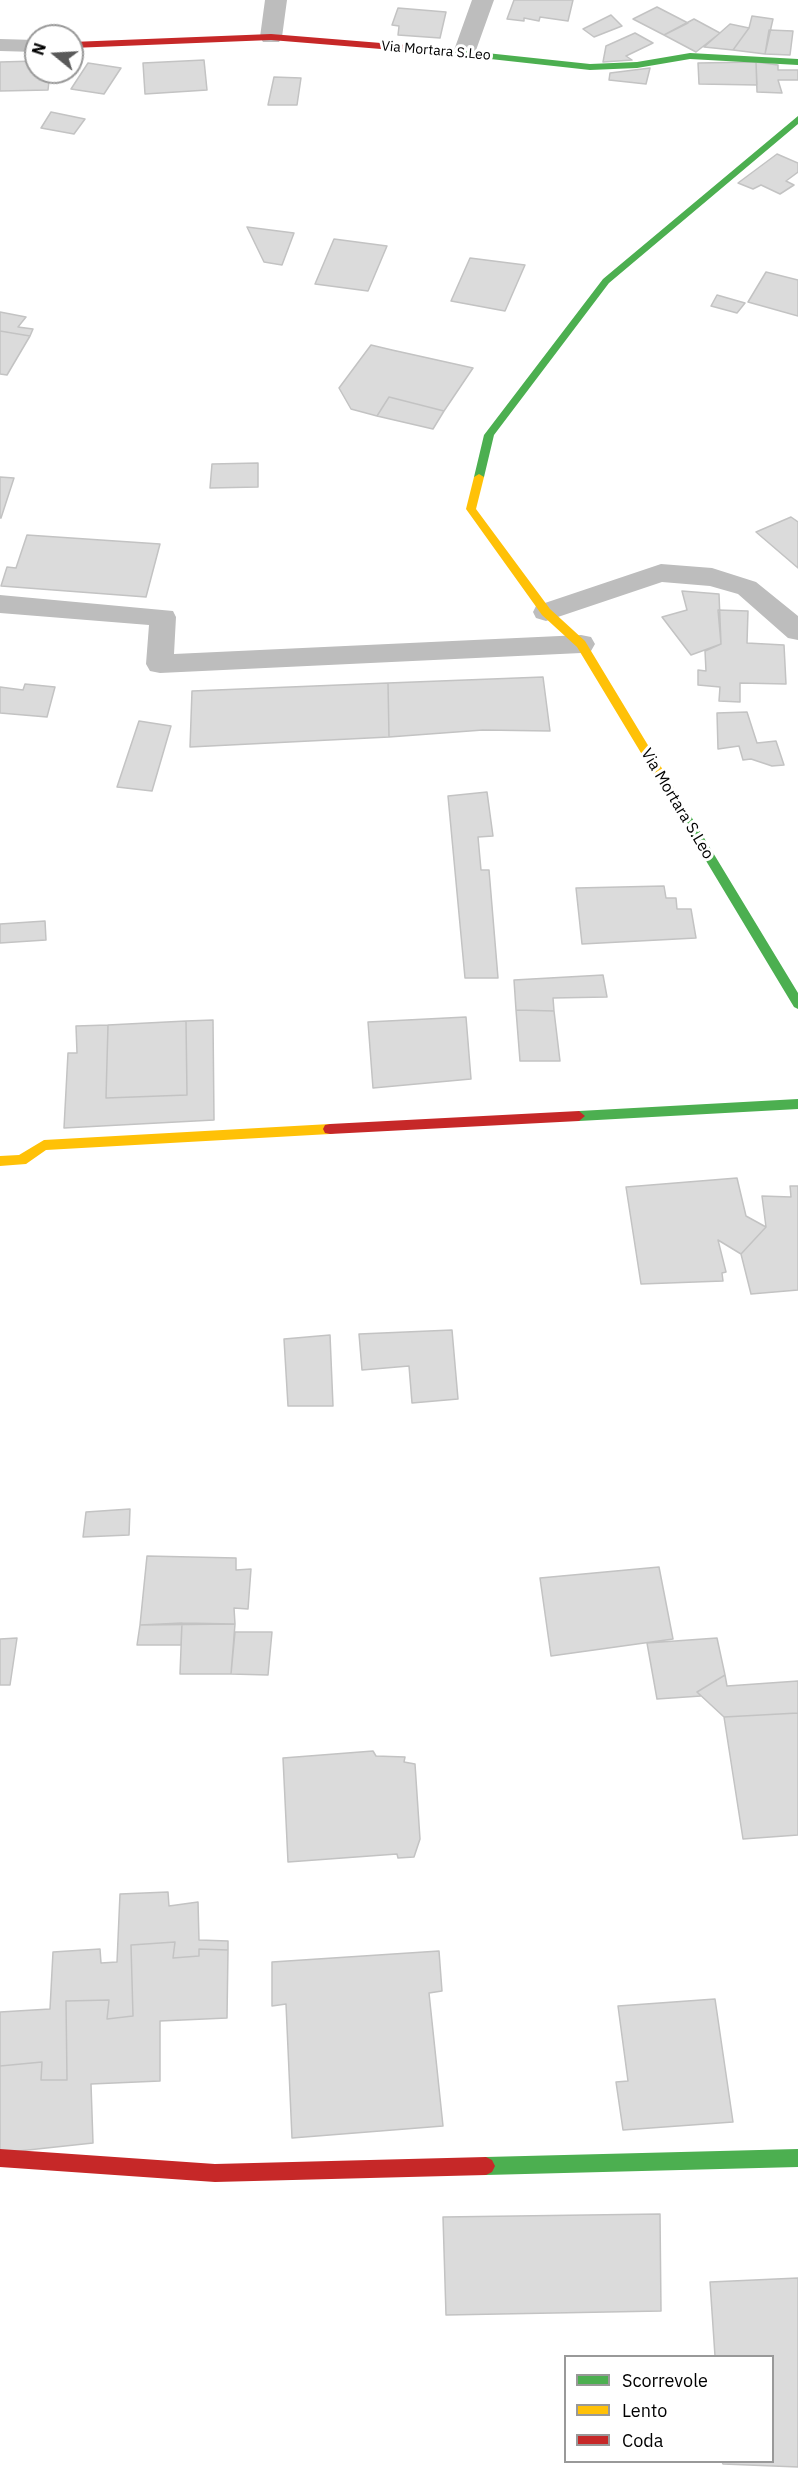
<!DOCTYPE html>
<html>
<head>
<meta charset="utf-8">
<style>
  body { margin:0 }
  #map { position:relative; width:798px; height:2487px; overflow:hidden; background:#fff; font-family:"IBM Plex Sans",sans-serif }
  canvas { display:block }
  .legend { position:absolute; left:564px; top:2355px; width:210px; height:108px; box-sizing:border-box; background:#fff; border:2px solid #999; margin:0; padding:8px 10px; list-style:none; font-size:18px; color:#000 }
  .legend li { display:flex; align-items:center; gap:12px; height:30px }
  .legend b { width:30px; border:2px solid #999 }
  .north { position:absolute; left:24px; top:24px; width:60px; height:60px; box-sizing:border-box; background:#fff; border:2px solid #999; border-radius:50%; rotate:288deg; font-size:16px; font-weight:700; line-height:24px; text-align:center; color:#000 }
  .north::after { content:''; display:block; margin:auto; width:21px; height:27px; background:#595959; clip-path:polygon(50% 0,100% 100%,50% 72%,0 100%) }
</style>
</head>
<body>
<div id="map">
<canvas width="798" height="2487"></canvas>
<ul class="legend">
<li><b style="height:8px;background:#4caf50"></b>Scorrevole</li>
<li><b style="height:8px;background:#ffc107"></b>Lento</li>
<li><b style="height:8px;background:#c62828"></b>Coda</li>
</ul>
<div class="north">N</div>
</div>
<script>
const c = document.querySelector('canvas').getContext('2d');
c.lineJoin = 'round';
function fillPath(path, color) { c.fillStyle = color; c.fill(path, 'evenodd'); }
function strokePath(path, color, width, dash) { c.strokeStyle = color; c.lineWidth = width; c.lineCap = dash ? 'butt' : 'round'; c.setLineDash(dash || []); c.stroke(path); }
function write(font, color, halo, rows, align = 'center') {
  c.font = font + ' "IBM Plex Sans",sans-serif'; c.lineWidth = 6; c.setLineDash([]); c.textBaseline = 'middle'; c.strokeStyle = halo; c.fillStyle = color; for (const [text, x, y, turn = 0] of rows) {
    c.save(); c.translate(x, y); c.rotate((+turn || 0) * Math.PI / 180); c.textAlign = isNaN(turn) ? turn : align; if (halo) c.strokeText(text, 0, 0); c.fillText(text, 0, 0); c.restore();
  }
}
const building = new Path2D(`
  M514 0H573L568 21 540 17 539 21 524 18V21L507 19Z
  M657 7 688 23 664 35 633 19Z
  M398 8 446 12 440 38 398 35 399 26 392 25Z
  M611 15 622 26 594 37 583 29Z
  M752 16 773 19 765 54 733 50 749 28Z
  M694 19 720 33 696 52 664 35Z
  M730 24 749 28 733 50 704 47Z
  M769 30 793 31 790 55 765 54Z
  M635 33 653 43 626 56 632 60 603 62 606 46Z
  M204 60 207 90 145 94 143 63Z
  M36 61V72H50L48 90 0 91V62Z
  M756 62 778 65V70H798V80H778L782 93 757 92Z
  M756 62 757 85 699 84 698 63Z
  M88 63 121 68 104 94 71 89Z
  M650 68 646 84 609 80 610 73Z
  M274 77 301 78 297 105H268Z
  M51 112 80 118 85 119 74 134 41 128Z
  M777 154 798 163V172L786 181 794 185 780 194 761 185 753 189 738 183Z
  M247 227 294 233 282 265 264 262Z
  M334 239 387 246 368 291 315 284Z
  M470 258 525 265 505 311 451 301Z
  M766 272 798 280V316L748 302Z
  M717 295 745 303 737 313 711 306Z
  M0 312 26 317 18 327 33 329 30 336 0 331Z
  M0 331 30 336 7 375 0 374Z
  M371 345 392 350 473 368 444 411 389 397 377 416 351 409 339 388Z
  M389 397 444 411 433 429 377 416Z
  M258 463V487L210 488 212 464Z
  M0 477 14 478 1 518H0Z
  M791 517 798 522V568L756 532Z
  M27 535 160 544 146 597 1 586 7 567 16 568Z
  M682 591 719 594 721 644 691 655 662 617 687 610Z
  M718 610 748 611 747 643 784 645 786 684 740 683V702L719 701 720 687 698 685V670L706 671 705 651 721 644Z
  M543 677 550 731 483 730 389 737 388 683Z
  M388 683 389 737 190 747 192 691Z
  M25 684 55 687 47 717 0 713V687L23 690Z
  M747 712 757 743 776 741 784 765 772 766 751 759 743 760 739 746 718 749 717 713Z
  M139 721 171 726 152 791 117 787Z
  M487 792 493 836 478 837 481 870H489L498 978H465L448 796Z
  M664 886 666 898H676L677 909H691L696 938 582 944 576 888Z
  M45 921 46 940 0 943V924Z
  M603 975 607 997 553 998 554 1011 516 1010 514 980Z
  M516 1010 554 1011 560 1061H520Z
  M466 1017 471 1079 373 1088 368 1022Z
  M213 1020 214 1120 64 1128 68 1053H77L76 1026 108 1025 106 1098 187 1095 186 1021Z
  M186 1021 187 1095 106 1098 108 1025Z
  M737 1178 746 1216 766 1227 741 1254 718 1240 726 1272 722 1273 723 1281 641 1284 626 1187Z
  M790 1186H798V1290L751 1294 741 1254 766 1227 762 1196 791 1197Z
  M452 1330 458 1399 412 1403 409 1366 362 1370 359 1334Z
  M330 1335 333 1406H288L284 1339Z
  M130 1509 129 1535 83 1537 86 1512Z
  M147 1556 236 1558V1570L251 1569 248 1609 234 1608 235 1624 140 1625Z
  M659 1567 673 1639 551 1656 540 1578Z
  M182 1623 181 1645H137L140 1625Z
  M182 1623 235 1624 231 1674H180Z
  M235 1632H272L268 1675 231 1674Z
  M17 1638 10 1685H0V1639Z
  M717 1638 725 1675 697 1692 701 1696 657 1699 647 1643Z
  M725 1675 727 1686 798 1681V1713L724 1717 697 1692Z
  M798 1713V1835L743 1839 724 1717Z
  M373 1751 376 1756 405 1757 404 1762 415 1764 420 1839 414 1857 398 1858 397 1854 288 1862 283 1758Z
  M168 1892 169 1906 198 1902 199 1940 228 1941V1950L199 1949V1956L173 1958 175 1942 131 1945 133 2016 107 2019 109 2000 66 2001 67 2080H41L42 2062 0 2066V2012L50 2009 53 1952 100 1949 101 1963 117 1962 120 1894Z
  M175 1942 173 1958 199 1956V1949L228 1950 227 2018 160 2021V2081L91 2084 93 2143 0 2153V2066L42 2062 41 2080H67L66 2001 109 2000 107 2019 133 2016 131 1945Z
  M439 1951 442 1991 429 1993 443 2126 292 2138 286 2004 272 2006V1962Z
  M715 1999 733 2122 623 2130 616 2082 628 2081 618 2006Z
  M660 2214 661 2311 446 2315 443 2217Z
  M798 2278V2467L723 2464 722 2462H772V2356H715L710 2282Z`);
const street = new Path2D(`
  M265 0H287L282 37 279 42H263L260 37Z
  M472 0H494L475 53 472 58H456L453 53Z
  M0 39 36 40V52L0 51Z
  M661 564 712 568 756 582 798 616V640L788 638 738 594 710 586 662 582 546 621 536 618 533 612 536 606Z
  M0 595 173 611 176 617 174 654 581 635 591 637 595 644 591 651 581 653 160 673 150 671 146 664 149 625 0 613Z`);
const fast = new Path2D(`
  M430 47 590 64 637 62 690 53 798 59V65L690 59 637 68 590 70 427 52V48Z
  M798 116V124L609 283 494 435 484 477 479 480 475 479 474 477 484 435 603 279Z
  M668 784 672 785 798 993V1009L794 1007 664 791 662 788 664 785Z
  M798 1099V1109L579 1121 573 1116 579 1111Z
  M798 2149V2167L486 2175 480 2172 477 2166 480 2160 486 2157Z`);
const slow = new Path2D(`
  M479 474 484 477 476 509 550 609 585 641 672 785 674 788 672 791H664L577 647 542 615 466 509 474 477Z
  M330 1124 335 1125 337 1129 335 1133 330 1134 46 1150 26 1164 0 1166V1156L19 1155 44 1140Z`);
const jam = new Path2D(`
  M271 34 430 47 434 50 430 53 271 40 72 48V42Z
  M579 1111 585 1116 579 1121 330 1134 325 1133 323 1129 325 1125 330 1124Z
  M0 2149 215 2164 486 2157 492 2160 495 2166 492 2172 486 2175 215 2182 0 2167Z`);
const farStreetnames = [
  ["Via Mortara S.Leo",436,51,5]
];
const streetNames = [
  ["Via Mortara S.Leo",677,804,59]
];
fillPath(building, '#dbdbdb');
strokePath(building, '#c3c3c3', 1.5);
fillPath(street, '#bdbdbd');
fillPath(fast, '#4caf50');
fillPath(slow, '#ffc107');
fillPath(jam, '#c62828');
write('14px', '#000', '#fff', farStreetnames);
write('16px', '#000', '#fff', streetNames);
</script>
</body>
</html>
